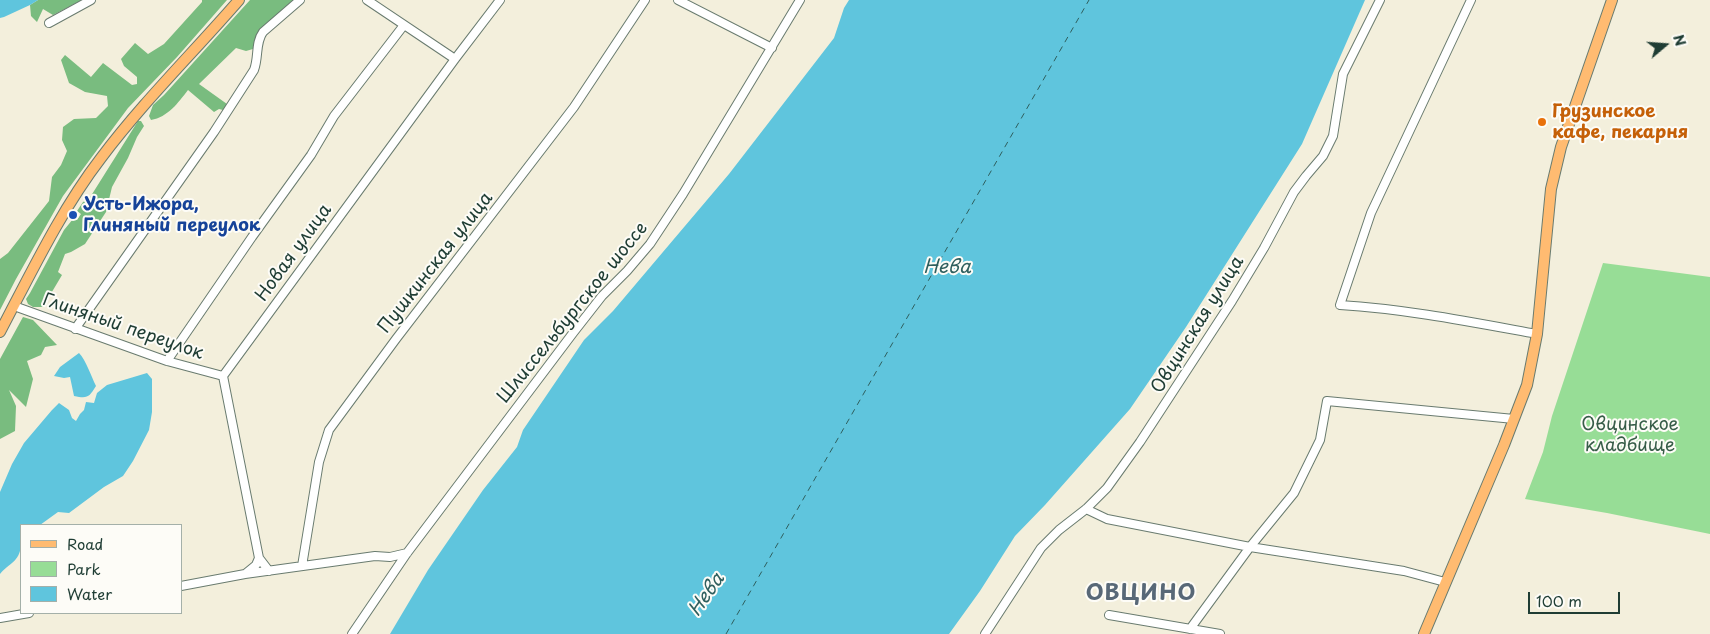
<!DOCTYPE html>
<html>
<head>
<meta charset="utf-8">
<style>
  body { margin:0 }
  #map { position:relative; width:1710px; height:634px; overflow:hidden; background:#f3efdc; font-family:"Playpen Sans",sans-serif }
  canvas { display:block }
  .legend { position:absolute; left:20px; top:524px; width:162px; height:90px; box-sizing:border-box; background:#fdfcf7; border:1px solid #a4b0a9; margin:0; padding:6px 9px; list-style:none; font-size:15px; color:#1f3d34 }
  .legend li { display:flex; align-items:center; gap:10px; height:25px }
  .legend b { width:25px; border:1px solid #a4b0a9 }
  .north { position:absolute; left:1640px; top:20px; width:50px; height:50px; -webkit-text-stroke:4px #fdfcf7; paint-order:stroke; rotate:72deg; font-size:14px; font-weight:700; line-height:20px; text-align:center; color:#1f3d34 }
  .north::after { content:''; display:block; margin:auto; width:18px; height:22px; background:#1f3d34; clip-path:polygon(50% 0,100% 100%,50% 72%,0 100%) }
  .scale { position:absolute; left:1528px; top:592px; width:92px; height:22px; box-sizing:border-box; border:2px solid #1f3d34; border-top:0; padding-left:6px; font-size:15px; line-height:18px; white-space:nowrap; color:#1f3d34; -webkit-text-stroke:4px #fdfcf7; paint-order:stroke }
</style>
</head>
<body>
<div id="map">
<canvas width="1710" height="634"></canvas>
<ul class="legend">
<li><b style="height:6px;background:#ffbb71"></b>Road</li>
<li><b style="height:14px;background:#97dd96"></b>Park</li>
<li><b style="height:14px;background:#5fc5dd"></b>Water</li>
</ul>
<div class="north">N</div>
<div class="scale">100 m</div>
</div>
<script>
const c = document.querySelector('canvas').getContext('2d');
c.lineJoin = 'round';
function fillPath(path, color) { c.fillStyle = color; c.fill(path, 'evenodd'); }
function strokePath(path, color, width, dash) { c.strokeStyle = color; c.lineWidth = width; c.lineCap = dash ? 'butt' : 'round'; c.setLineDash(dash || []); c.stroke(path); }
function write(font, color, halo, rows, align = 'center') {
  c.font = font + ' "Playpen Sans",sans-serif'; c.lineWidth = 4; c.setLineDash([]); c.textBaseline = 'middle'; c.strokeStyle = halo; c.fillStyle = color; for (const [text, x, y, turn = 0] of rows) {
    c.save(); c.translate(x, y); c.rotate((+turn || 0) * Math.PI / 180); c.textAlign = isNaN(turn) ? turn : align; if (halo) c.strokeText(text, 0, 0); c.fillText(text, 0, 0); c.restore();
  }
}
const green = new Path2D(`
  M1603 263 1710 277V534L1607 513 1525 499 1543 452 1552 416Z`);
const forest = new Path2D(`
  M38 0H82L53 15 43 9 37 22 31 16 30 5Z
  M202 0H227L177 57 128 108 63 196 16 279 0 310V259L8 253 49 201 52 177 61 165 67 151 62 140 63 127 74 119 96 118 108 106 107 96 85 92 69 83 61 60 65 55 91 77 103 63 132 85 137 84V77L124 66 121 59 135 43 148 54 164 44 202 2Z
  M250 0H295L260 31 255 39 253 49 246 51 236 48 199 84 227 104 223 110 219 109 214 112 188 90C178 103 168 117 151 120L149 116 153 105 164 95Z
  M138 121H141L144 126 137 137 128 158 112 187 106 212 85 244 71 252 65 254 58 272 62 275 43 307H33L28 304 26 299 30 293 64 230 73 219 77 220 81 214 77 211 83 202 89 199Z
  M23 317 33 320 57 345 45 347 41 355 27 361 33 379 26 407 9 390 16 406 15 431 0 439V359Z`);
const water = new Path2D(`
  M0 0H38L30 5 4 17 0 18Z
  M849 0H1365L1302 144 1186 327 1130 409 1045 505 1015 536 980 591 949 634H390L428 570 483 490 517 447 523 430 584 340 613 311 729 174 834 38 844 8Z
  M79 353C86 360 91 376 96 386 89 397 88 399 74 396L70 377 64 378 54 376 60 367Z
  M147 373 152 379V412L149 430 133 461 123 476 104 487 69 513 58 512 40 525H21C21 539 24 554 12 563 7 567 4 569 0 574V492L12 464 24 443 52 410 59 403 69 410 72 418 76 421 80 414 84 410 86 402 94 403 97 393 107 385Z`);
const ferry = new Path2D(`
  M726 634 1089 0`);
const minor = new Path2D(`
  M367 0 455 59
  M678 0 772 48
  M1471 0 1371 213 1340 305C1406 309 1471 322 1537 334
  M49 23 91 0
  M14 306 167 361 223 376
  M75 329 214 132 254 70C259 57 255 43 263 32L300 0
  M167 361 252 237 311 155 334 116 404 25
  M1086 509 1107 519 1250 547 1404 571 1445 582
  M302 566 319 462 329 430 396 339 574 107 645 0
  M269 571 259 558 223 376 455 59 500 0
  M245 574 256 565 259 558
  M181 586 245 574 375 556 390 557 407 553
  M1109 615 1220 634
  M0 618 29 613
  M1190 629 1250 547 1294 493 1320 440 1327 401 1514 419
  M352 634 407 553 573 333 602 296 627 271 650 244 683 194 800 0
  M985 634 1041 548 1059 530 1086 509 1107 488 1140 442 1232 301 1264 248 1294 192 1306 176 1323 156 1333 136 1343 74 1380 0`);
const major = new Path2D(`
  M0 332C31 273 61 210 101 158 143 102 193 53 239 0
  M1424 634 1504 445 1527 385 1537 334 1551 189 1561 147 1612 0`);
const markers = [
  [1542,122,5,"#e8710a"],
  [73,215,5,"#1a4fb4"]
];
const foodNames = [
  ["Грузинское",1552,112],
  ["кафе, пекарня",1552,133]
];
const transitNames = [
  ["Усть-Ижора,",83,205],
  ["Глиняный переулок",83,226]
];
const streetNames = [
  ["Новая улица",294,253,-54],
  ["Пушкинская улица",436,263,-52],
  ["Шлиссельбургское шоссе",573,313,-51],
  ["Овцинская улица",1198,325,-58],
  ["Глиняный переулок",123,327,19]
];
const parkNames = [
  ["Овцинское",1630,425],
  ["кладбище",1630,446]
];
const waterNames = [
  ["Нева",947,268],
  ["Нева",707,595,-55]
];
const districtNames = [
  ["ОВЦИНО",1141,594]
];
fillPath(green, '#97dd96');
fillPath(forest, '#79bc7f');
fillPath(water, '#5fc5dd');
strokePath(ferry, '#2f5f5e', 1, [6, 5]);
strokePath(minor, '#697b6f', 10);
strokePath(major, '#697b6f', 12);
strokePath(minor, '#fff', 8);
strokePath(major, '#ffbb71', 10);
for (const [x, y, r, color] of markers) { const dot = new Path2D(); dot.arc(x, y, r, 0, 2 * Math.PI); c.fillStyle = color; c.fill(dot); strokePath(dot, '#fdfcf7', 2); }
write('bold 18px', '#c56008', '#fdfcf7', foodNames, 'left');
write('bold 18px', '#164399', '#fdfcf7', transitNames, 'left');
write('18px', '#1f3d34', '#fdfcf7', streetNames);
write('18px', '#375d48', '#fdfcf7', parkNames);
write('italic 19px', '#2f5f5e', '#fdfcf7', waterNames);
c.letterSpacing = '1px';
write('bold 22px', '#586877', '#fdfcf7', districtNames);
c.letterSpacing = '0px';
</script>
</body>
</html>
